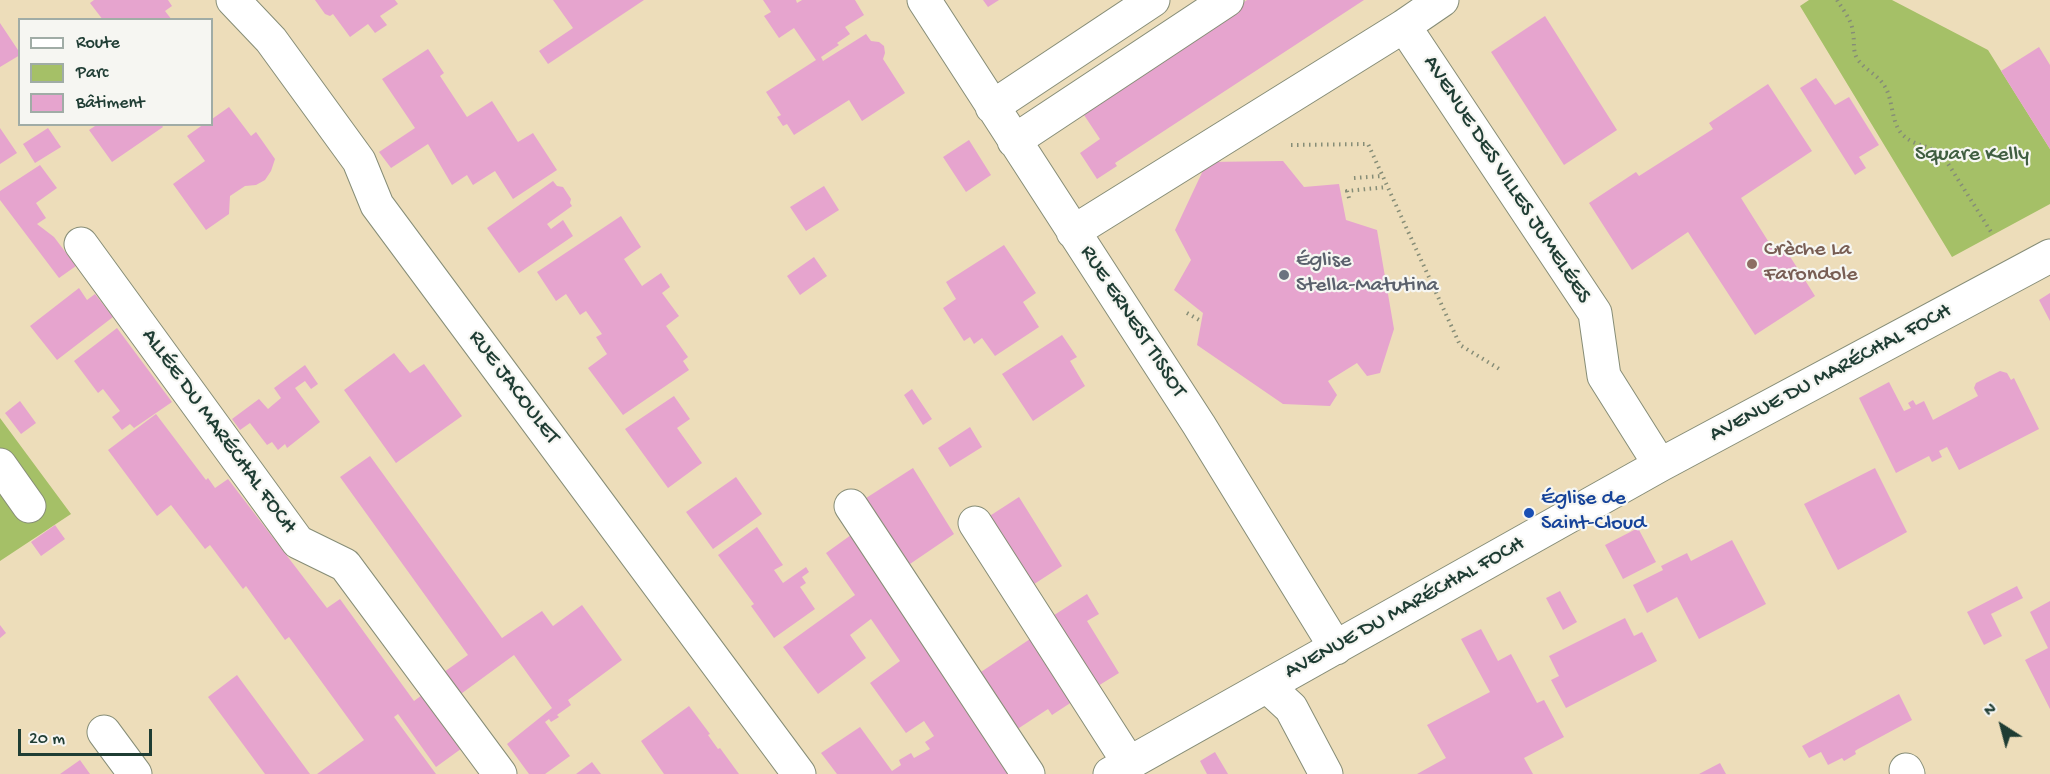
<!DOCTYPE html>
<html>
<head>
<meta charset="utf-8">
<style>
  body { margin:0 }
  #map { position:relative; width:2050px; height:774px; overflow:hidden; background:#edddba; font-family:"Gochi Hand",sans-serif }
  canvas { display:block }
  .legend { position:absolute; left:18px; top:18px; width:195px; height:108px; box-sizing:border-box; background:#f6f6f2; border:2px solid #a0aca6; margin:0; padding:8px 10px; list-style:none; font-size:18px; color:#1f3d34 }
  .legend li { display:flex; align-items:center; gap:12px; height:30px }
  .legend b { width:30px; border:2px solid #a0aca6 }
  .north { position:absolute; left:1972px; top:696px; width:60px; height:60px; -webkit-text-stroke:4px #f6f6f2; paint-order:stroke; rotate:324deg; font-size:16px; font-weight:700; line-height:24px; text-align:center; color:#1f3d34 }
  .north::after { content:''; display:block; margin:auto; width:21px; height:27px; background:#1f3d34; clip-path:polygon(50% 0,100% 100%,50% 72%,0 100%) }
  .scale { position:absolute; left:18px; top:729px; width:134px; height:27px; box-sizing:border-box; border:3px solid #1f3d34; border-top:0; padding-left:8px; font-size:18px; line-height:21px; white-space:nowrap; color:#1f3d34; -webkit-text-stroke:4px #f6f6f2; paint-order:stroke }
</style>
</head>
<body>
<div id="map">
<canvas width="2050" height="774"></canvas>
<ul class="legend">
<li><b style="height:8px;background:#fff"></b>Route</li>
<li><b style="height:16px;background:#a5c067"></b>Parc</li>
<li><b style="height:16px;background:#e6a4ce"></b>Bâtiment</li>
</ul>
<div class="north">N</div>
<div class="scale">20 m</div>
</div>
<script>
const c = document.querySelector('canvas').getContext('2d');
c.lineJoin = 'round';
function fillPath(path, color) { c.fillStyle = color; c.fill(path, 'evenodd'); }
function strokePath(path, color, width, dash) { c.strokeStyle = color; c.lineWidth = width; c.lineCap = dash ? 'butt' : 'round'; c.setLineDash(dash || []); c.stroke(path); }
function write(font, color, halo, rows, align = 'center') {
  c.font = font + ' "Gochi Hand",sans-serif'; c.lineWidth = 4.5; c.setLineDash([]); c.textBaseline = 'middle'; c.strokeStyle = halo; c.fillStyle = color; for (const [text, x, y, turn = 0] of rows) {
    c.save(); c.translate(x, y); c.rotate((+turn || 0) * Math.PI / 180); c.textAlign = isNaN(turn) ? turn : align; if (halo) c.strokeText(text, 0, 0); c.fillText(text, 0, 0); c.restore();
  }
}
const green = new Path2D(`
  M1809 0H1892L1988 50 2050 149V204L1952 257 1800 6Z
  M0 418 71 514 0 561Z`);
const building = new Path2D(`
  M94 0H168L172 6 165 11 172 20H103L90 3Z
  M315 0H395L398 4 380 16 387 25 375 33 368 24 350 37 333 14 330 16 325 14Z
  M553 0H644L548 64 539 51 573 28Z
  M763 0H796L797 3 802 0H855L864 15 845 27 850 34 837 43 839 45 821 57 823 61 866 34 871 41 879 42 884 46 885 53 883 59 905 93 862 121 849 100 794 135 787 124 783 126 777 117 781 115 766 92 816 60 794 28 779 38 764 16 771 12Z
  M983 0H999L988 7Z
  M1247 0H1364L1115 163 1117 166 1097 179 1080 153 1100 139 1080 109Z
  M1545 16 1617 130 1564 165 1491 52Z
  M0 23 20 53V55L0 67Z
  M2039 47 2050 65V149L2001 71Z
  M428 49 444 73 440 76 467 117 492 101 518 142 533 133 557 170 513 199 495 171 473 185 467 175 452 185 428 144 391 168 379 152 415 128 382 79Z
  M1816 78 1835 105 1849 97 1879 145 1859 157 1866 168 1855 175 1800 88Z
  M1768 84 1812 151 1741 198 1775 252 1784 247 1815 296 1755 335 1688 232 1632 270 1589 203 1636 172 1639 176 1713 129 1709 123Z
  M229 107 251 136 256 132 275 159 271 171 265 180 256 185 245 186 230 196 229 214 206 230 173 184 205 161 187 136 204 124H212V119Z
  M98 124H161L163 127 112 162 89 130Z
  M0 128 17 153 0 164Z
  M48 128 61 147 35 163 23 144Z
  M969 140 991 175 966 192 943 157Z
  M1283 161 1304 187 1339 184 1346 220 1377 230 1394 329 1380 373 1367 376 1357 363 1328 381 1337 395 1330 406 1283 404 1197 345 1203 313 1174 290 1191 260 1175 230 1207 162Z
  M40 165 57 188 36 203 46 218 37 224 54 237 76 266 59 278 0 200V191Z
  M553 181 557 186 563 187 571 199 570 203 572 206 547 224 551 229 563 220 573 236 519 273 487 228Z
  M824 186 839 210 806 231 790 207Z
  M621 216 641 247 624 259 642 286 661 273 670 287 662 293 679 316 666 326 688 357 683 361 689 370 623 415 588 368 607 354 596 337 602 334 586 311 580 315 566 294 556 301 537 272Z
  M1004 245 1036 293 1023 302 1039 327 995 356 982 338 974 344 970 337 964 341 943 308 956 299 946 282Z
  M814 257 827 276 800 295 787 276Z
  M79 288 87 300 95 294 113 317 57 360 30 326Z
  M2050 293V321L2039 300Z
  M117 328 172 402 134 428 130 424 122 430 112 417 120 411 103 389 98 393 74 361Z
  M1062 335 1077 357 1070 361 1085 386 1033 421 1002 374Z
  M394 353 410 373 424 364 462 416 396 463 344 390Z
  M305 365 318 384 311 389 305 381 295 388 320 422 287 448 285 444 278 450 272 442 267 445 250 423 240 430 232 419 259 399 268 409 281 398 274 388Z
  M2000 371 2007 373 2011 380 2014 378 2039 429 1959 470 1947 447 1939 451 1942 457 1932 462 1929 456 1927 457 1896 473 1859 398 1889 382 1904 411 1911 408 1908 403 1913 400 1916 405 1924 401 1933 420 1978 396 1974 388 1976 383Z
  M912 389 932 419 923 425 904 395Z
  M674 396 690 419 677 428 702 463 668 488 625 429Z
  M20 401 36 423 21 434 5 413Z
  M156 414 206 480 208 478 215 488 228 479 327 608 340 599 414 701 426 692 465 746 436 767 398 714 394 717 436 774H317L364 740 289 637 285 640 246 586 243 589 210 545 205 549 171 505 157 516 108 450Z
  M970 427 982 447 950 467 938 448Z
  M370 456 502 638 542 611 553 626 582 605 622 660 568 700 571 705 557 715 559 717 551 722 549 719 545 722 570 756 545 774H529L507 744 552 708 514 655 454 699 437 677 468 655 340 477Z
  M913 468 954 534 907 566 863 500Z
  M1875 468 1907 532 1838 570 1804 504Z
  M736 477 762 514 713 549 686 512Z
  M1019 497 1062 566 1028 588 985 519Z
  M55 525 65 539 41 556 31 542Z
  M757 527 783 565 774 570 783 583 806 567 809 572 802 577 806 583 800 587 815 609 774 638 751 606 754 604 718 555Z
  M1638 528 1656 562 1623 579 1605 545Z
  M851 535 1012 774H837L821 753 860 727 892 771 901 765 899 760 911 753 914 758 930 749 925 742 934 736 924 721 906 733 870 683 900 661 871 619 850 635 866 658 818 694 783 647 855 595 826 553Z
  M1732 540 1766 604 1699 639 1677 597 1647 613 1633 585 1663 570 1661 566 1687 553 1691 561Z
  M2017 586 2023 598 1991 614 2002 636 1984 645 1967 612Z
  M1560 591 1577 622 1563 630 1546 598Z
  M1087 594 1099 614 1087 621 1119 673 1093 689 1048 619Z
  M2050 601V709L2025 660 2048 648 2030 612Z
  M1625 618 1634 636 1642 632 1657 661 1566 708 1551 680 1559 676 1549 656Z
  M0 625 6 633 0 638Z
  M1481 629 1498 661 1511 654 1537 703 1544 700 1564 737 1524 758 1533 774H1417L1446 758 1427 725 1490 692 1461 639Z
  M1036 635 1078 698 1052 715 1048 709 1016 730 978 674Z
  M237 675 310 774H265L208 697Z
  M1899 694 1912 720 1858 749 1855 751 1856 754 1844 761 1842 758 1828 765 1821 752 1809 758 1802 746Z
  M689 706 710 734 708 735 718 749 720 748 739 774H664L641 741Z
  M1215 752 1228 774H1207L1200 761Z
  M80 760 90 774H60Z
  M592 762 601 774H576Z
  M1720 763 1726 774H1699Z`);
const path = new Path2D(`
  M1837 0C1843 10 1852 20 1853 33 1855 43 1852 51 1858 60 1868 73 1881 75 1888 93 1893 107 1892 121 1901 133 1913 146 1924 144 1937 152 1941 155 1944 159 1947 162L1993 235
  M1291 145 1368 144 1460 345 1501 370
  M1354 178 1382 176
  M1349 198 1347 191 1387 187
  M1187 313 1201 321`);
const minor = new Path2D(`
  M233 0 271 40 359 161 377 205 799 774
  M924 0 1199 425 1336 648
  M1404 26 1595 313 1604 376 1660 465
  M992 107 1153 0
  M1014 141 1227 0
  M1073 232 1404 26 1442 0
  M81 244 298 542 345 565 500 774
  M0 465 29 506
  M851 506 1028 774
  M975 523 1129 763
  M1267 686 1291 708 1326 774
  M104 732 135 774
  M1906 770 1908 774
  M1110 774 1660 465 2050 256`);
const markers = [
  [1752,264,6,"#8d6e63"],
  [1284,275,6,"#6b7280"],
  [1529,513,6,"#1a4fb4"]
];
const parkNames = [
  ["Square Kelly",1972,156]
];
const streetNames = [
  ["AVENUE DES VILLES JUMELÉES",1506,180,57],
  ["RUE ERNEST TISSOT",1132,322,57],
  ["AVENUE DU MARÉCHAL FOCH",1831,374,-28],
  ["RUE JACOULET",513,388,53],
  ["ALLÉE DU MARÉCHAL FOCH",218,432,54],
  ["AVENUE DU MARÉCHAL FOCH",1405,609,-29]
];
const educationNames = [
  ["Crèche La",1764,251],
  ["Farondole",1764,276]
];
const worshipNames = [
  ["Église",1296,262],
  ["Stella-Matutina",1296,287]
];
const transitNames = [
  ["Église de",1541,500],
  ["Saint-Cloud",1541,525]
];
fillPath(green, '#a5c067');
fillPath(building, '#e6a4ce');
strokePath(minor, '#868d77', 35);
strokePath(path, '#868d77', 4, [1.5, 4.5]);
strokePath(minor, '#fff', 33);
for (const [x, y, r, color] of markers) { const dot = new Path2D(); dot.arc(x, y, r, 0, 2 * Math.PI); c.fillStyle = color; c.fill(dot); strokePath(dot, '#f6f6f2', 2); }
write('22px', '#405e41', '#f6f6f2', parkNames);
write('22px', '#1f3d34', '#f6f6f2', streetNames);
write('22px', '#785e54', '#f6f6f2', educationNames, 'left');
write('22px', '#5b616d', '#f6f6f2', worshipNames, 'left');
write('22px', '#164399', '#f6f6f2', transitNames, 'left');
</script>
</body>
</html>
